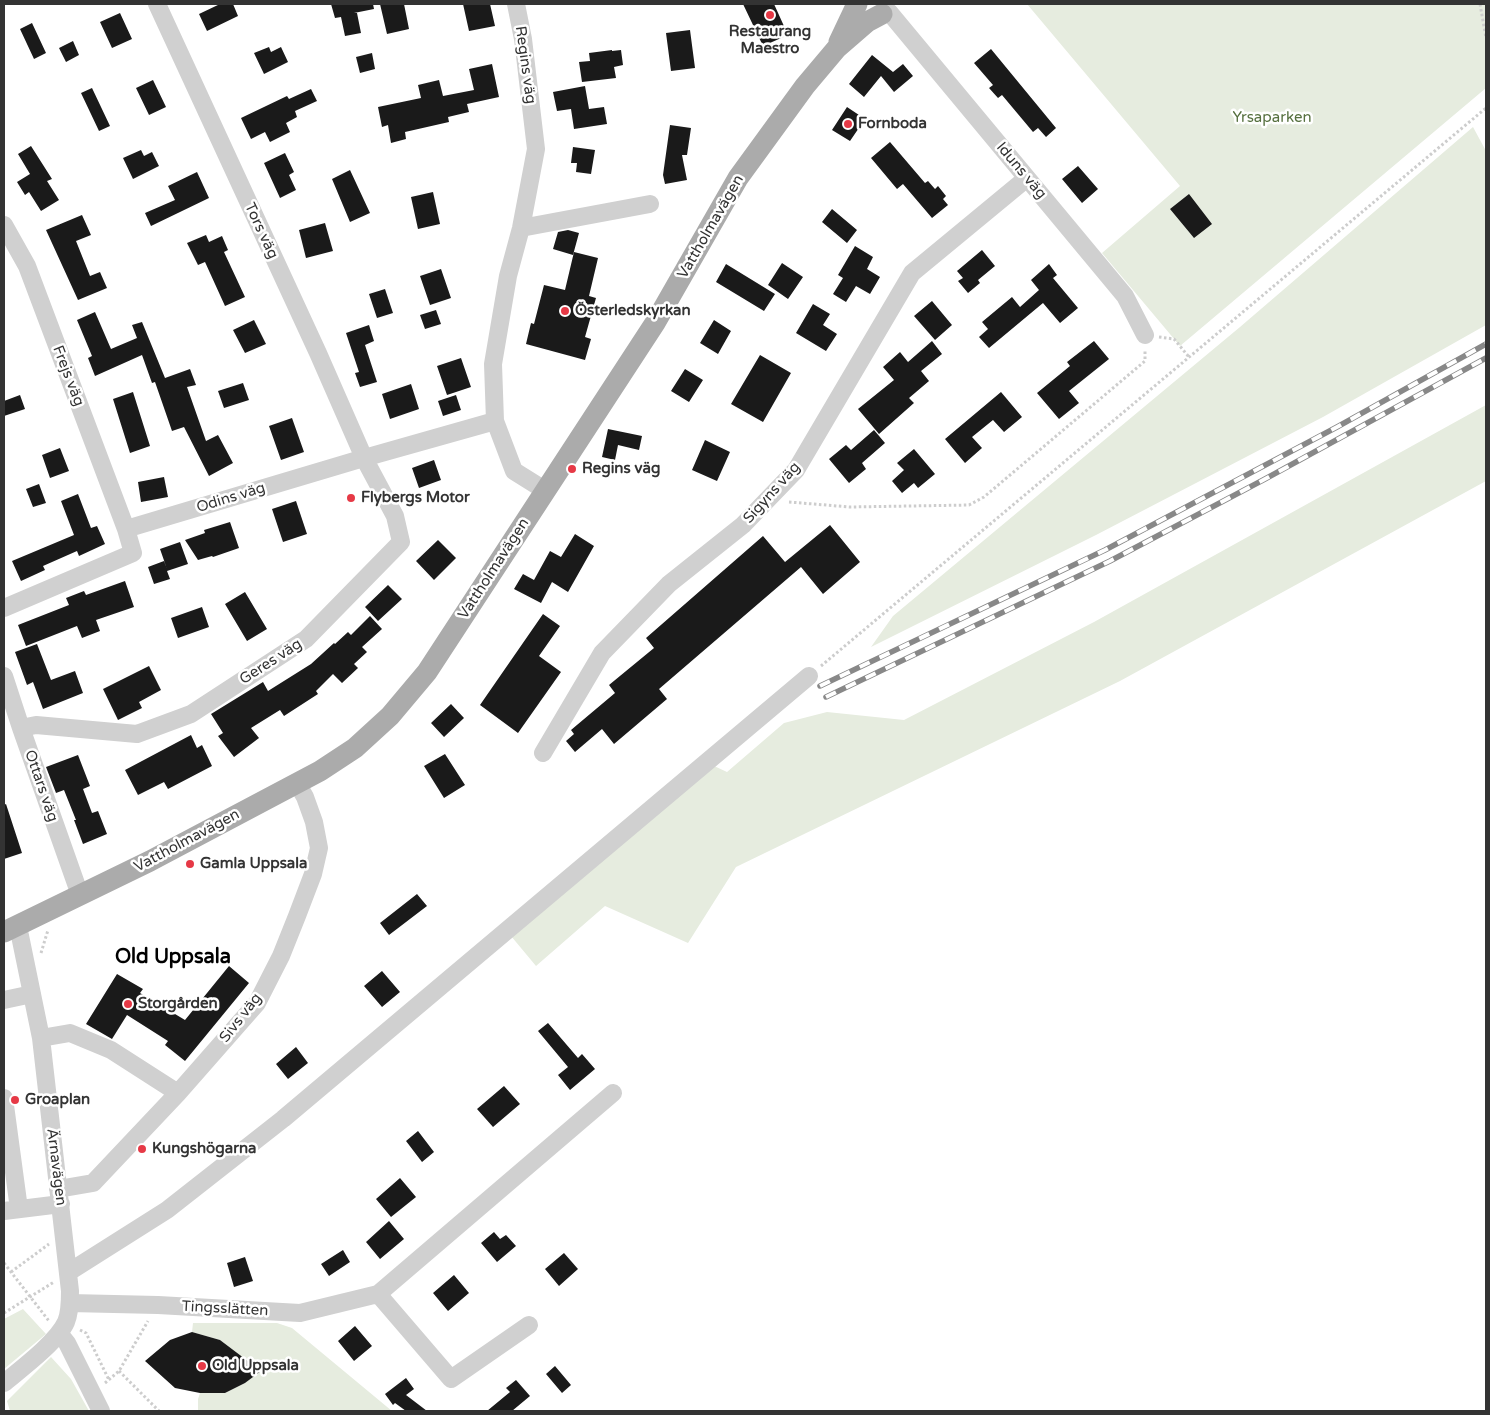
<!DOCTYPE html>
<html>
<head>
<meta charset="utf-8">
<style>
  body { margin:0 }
  #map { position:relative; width:1490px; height:1415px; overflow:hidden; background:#fff; font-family:"Varela Round",sans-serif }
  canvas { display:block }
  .frame { position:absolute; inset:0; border:5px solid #333; pointer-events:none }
</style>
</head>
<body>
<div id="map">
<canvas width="1490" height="1415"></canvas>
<div class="frame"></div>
</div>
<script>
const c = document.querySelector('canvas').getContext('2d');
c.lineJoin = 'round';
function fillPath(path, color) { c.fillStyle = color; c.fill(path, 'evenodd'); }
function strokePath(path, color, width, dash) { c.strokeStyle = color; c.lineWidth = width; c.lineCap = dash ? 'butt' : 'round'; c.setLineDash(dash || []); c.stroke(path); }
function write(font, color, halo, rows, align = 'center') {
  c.font = font + ' "Varela Round",sans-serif'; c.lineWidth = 5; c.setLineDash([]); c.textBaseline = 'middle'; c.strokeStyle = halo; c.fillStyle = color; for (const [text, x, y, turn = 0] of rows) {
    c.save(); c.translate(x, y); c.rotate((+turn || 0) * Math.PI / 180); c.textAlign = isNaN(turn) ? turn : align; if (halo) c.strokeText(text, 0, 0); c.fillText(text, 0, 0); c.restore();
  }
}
const green = new Path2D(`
  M1027 4H1486V88L1180 346 1102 253 1180 186Z
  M1473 127 1486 151V325L1323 417 1096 535 871 647 893 616 1240 327Z
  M1486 405V481L1120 681 736 867 688 943 605 906 536 966 511 936 712 765 727 772 784 723 827 712 904 720 1094 622Z
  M23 1309 46 1334 4 1369V1319Z
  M193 1323H277L292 1328 392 1411H198V1399L200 1393H225L245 1383 260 1371 220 1340 192 1332Z
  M51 1357 71 1379 89 1411H10L7 1401Z`);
const building = new Path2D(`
  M220 4H233L238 16 207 31 199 14Z
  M331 4H373L374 9 354 13H357L361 33 345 36 341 17 335 18Z
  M380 4H404L409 29 387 34Z
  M463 4H490L495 26 469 31Z
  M743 4H774L788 35 763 46Z
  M120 13 132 39 112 48 100 22Z
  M32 23 46 53 34 59 20 29Z
  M690 30 695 68 671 71 666 33Z
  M73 41 79 55 66 62 59 48Z
  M269 47 271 52 281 47 288 62 264 74 254 53Z
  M991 49 1056 128 1046 137 1038 128 1033 132 1002 95 998 98 989 88 993 85 974 63Z
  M612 50V51L621 50 623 65 614 67 616 78 582 82 579 62 590 61 589 53Z
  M372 53 375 69 360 73 356 57Z
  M872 55 893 72 903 64 913 76 894 92 881 76 864 97 849 84Z
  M492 64 499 97 467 104 469 112 448 117 449 122 405 132 406 139 391 143 388 125 382 127 378 107 421 98 418 85 439 80 443 96 474 90 469 69Z
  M153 80 166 107 149 115 136 88Z
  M585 86 589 109 604 107 607 124 574 129 571 109 557 111 553 92Z
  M92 88 110 126 99 131 81 93Z
  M311 89 317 101 295 111 297 117 286 123 290 132 270 142 265 132 251 139 241 118 287 96 289 99Z
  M847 107 865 119 850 141 832 130Z
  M670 125 691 128 687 155H682L687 180 665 184 663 175Z
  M890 142 925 183 928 181 935 189 938 186 946 196 943 199 948 205 932 218 903 184 897 189 871 158Z
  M31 146 52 179 47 181 59 200 41 211 29 192 25 195 17 182 30 174 18 154Z
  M573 147 595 150 591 174 576 172 577 163H571Z
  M141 150 144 156 152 152 159 166 133 179 123 158Z
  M285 153 294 172 289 175 296 190 280 198 264 163Z
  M1078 166 1098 189 1082 203 1062 179Z
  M350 170 370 213 350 222 332 179Z
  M197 172 209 198 151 226 145 213 175 200 168 186Z
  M433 192 440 224 418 229 411 197Z
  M1189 194 1212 224 1194 238 1170 209Z
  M832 209 857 230 847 243 822 222Z
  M82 215 91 235 76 241 90 276 100 272 107 288 78 300 46 230Z
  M325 223 333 251 306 258 299 230Z
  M568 230 579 233 573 255 553 249 558 232Z
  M206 235 209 242 222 236 228 250 224 252 245 297 225 306 205 262 198 265 187 243Z
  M855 246 873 257 867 269 880 277 870 294 856 286 846 302 833 294 843 278 838 275Z
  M982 250 995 266 978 280 980 283 968 293 958 281 963 278 957 271Z
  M574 252 598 258 589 296 596 298 585 337 591 339 585 360 526 344 531 323 534 324 544 285 565 290Z
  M782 263 803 277 788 299 768 285Z
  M726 264 775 294 764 311 716 282Z
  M1049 264 1057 275 1053 278 1078 308 1060 323 1043 303 989 348 979 337 988 329 982 322 1012 297 1020 307 1039 290 1031 280Z
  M441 269 451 298 430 305 420 276Z
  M385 289 393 313 377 318 369 294Z
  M932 301 952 325 935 340 914 316Z
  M813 304 830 314 823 325 837 334 826 351 796 333Z
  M436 310 441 324 425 329 420 315Z
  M95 312 111 349 137 338 132 325 142 322 165 378 190 369 196 385 187 387 206 441 218 435 233 463 209 476 184 427 172 431 155 382 152 383 142 355 95 376 88 358 92 356 77 320Z
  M254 320 266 344 245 353 233 330Z
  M714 320 731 331 718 354 700 343Z
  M369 325 374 341 365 345 377 382 360 387 355 373 359 372 346 333Z
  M932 341 942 354 921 371 929 381 909 398 914 403 879 434 858 409 894 380 883 367 900 352 908 362Z
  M1094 341 1109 359 1069 391 1079 403 1059 419 1037 393 1070 366 1067 362Z
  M760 355 791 373 763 422 731 404Z
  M461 358 471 387 447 395 437 366Z
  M685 369 703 380 689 402 671 391Z
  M243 383 249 400 224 408 218 391Z
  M411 384 419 409 390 419 382 394Z
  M133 392 150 446 130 453 113 399Z
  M1001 392 1022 417 1004 432 993 420 972 437 982 448 965 463 945 439Z
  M20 395 25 409 4 416V401Z
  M456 395 461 410 443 416 438 401Z
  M292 418 304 452 281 460 269 426Z
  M608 429 642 436 639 450 618 445 615 460 602 457Z
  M874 430 885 443 862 463 866 469 849 483 829 459 846 445 851 450Z
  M705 440 730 452 717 481 692 470Z
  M60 448 69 471 50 478 42 455Z
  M914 449 935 474 918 488 914 483 902 493 892 481 904 470 897 463Z
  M434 460 441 480 419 488 412 468Z
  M164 477 168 497 141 502 138 482Z
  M39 484 46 503 33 507 26 489Z
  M78 494 91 528 97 526 105 544 79 556 77 551 43 566 45 570 21 581 12 561 74 535 61 501Z
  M296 501 307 534 283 542 272 509Z
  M230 522 239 548 213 557 212 556 198 560 185 540 205 533 204 530Z
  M830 525 860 562 823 594 801 567 659 689 667 699 614 744 602 729 575 752 566 741 574 734 571 730 615 693 609 685 654 648 646 638 763 536 785 562Z
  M575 534 594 546 568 592 552 582 541 603 514 589 523 574 534 580 550 551 561 557Z
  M438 540 456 558 434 580 416 561Z
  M180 542 188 564 167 571 170 579 154 584 148 567 164 561 167 569 160 549Z
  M125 581 134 607 96 620 100 631 82 638 77 626 26 646 18 625 69 605 66 598 84 591 86 595Z
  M388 585 402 599 378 621 365 607Z
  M245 592 267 629 247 641 225 604Z
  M202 607 209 627 178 638 171 618Z
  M543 614 560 626 539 656 561 672 518 733 480 705Z
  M370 616 382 629 362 647 367 652 354 664 358 668 342 683 333 674 316 691 318 694 284 716 280 710 251 728 259 738 234 757 218 736 223 733 211 714 263 682 268 691 311 664 334 643 335 644 348 632 351 635Z
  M37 644 51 680 75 671 83 693 43 709 33 682 27 685 15 652Z
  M149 666 161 690 139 702 142 708 118 720 103 689Z
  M451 704 464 718 444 737 431 723Z
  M191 735 197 748 202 745 212 766 168 789 164 782 138 795 125 770Z
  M445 754 465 785 444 798 424 766Z
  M78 755 90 786 83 789 92 813 98 811 107 834 83 844 74 820H76L64 790 56 793 46 767Z
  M6 804 22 853 4 859V805Z
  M417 894 427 906 389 935 380 923Z
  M229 966 249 983 185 1061 165 1045 168 1041 127 1015 112 1039 86 1024 117 974 143 989 140 993 185 1020Z
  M382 971 400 992 382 1007 364 986Z
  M548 1023 578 1058 582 1054 595 1069 570 1090 558 1075 568 1067 538 1031Z
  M296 1047 308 1063 288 1079 276 1064Z
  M504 1086 520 1104 493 1127 477 1109Z
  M418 1131 434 1152 422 1162 406 1141Z
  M400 1178 416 1197 391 1217 376 1199Z
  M389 1221 404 1239 380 1259 366 1242Z
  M494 1232 500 1239 506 1235 516 1246 497 1262 481 1243Z
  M343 1250 350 1262 329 1276 321 1264Z
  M564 1253 578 1269 559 1286 545 1269Z
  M245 1257 253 1281 234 1287 227 1263Z
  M454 1275 469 1293 448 1311 433 1293Z
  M355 1326 372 1346 354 1361 338 1341Z
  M192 1332 220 1340 261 1371 245 1383 225 1393H200L175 1388 145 1361 170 1340Z
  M555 1366 571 1385 562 1393 546 1374Z
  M406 1378 414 1389 406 1395 427 1411H406L395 1403 393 1405 385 1394Z
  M516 1380 530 1396 512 1411H487L510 1392 506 1388Z`);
const path = new Path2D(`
  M1480 4 1486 38
  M1159 337 1174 339 1189 357
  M789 502 850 507 969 505 984 497 1145 361V350
  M821 666 1486 108
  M41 953 48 930
  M4 1263 49 1321
  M11 1272 49 1244
  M4 1313 54 1282
  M80 1330 86 1333 109 1380
  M119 1371 159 1411
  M105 1383 119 1371 148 1321`);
const minor = new Path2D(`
  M516 4 523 39 536 149 521 228 508 276 493 364 495 421 514 471 546 491
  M889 12 1125 296 1145 335
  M4 225 27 266 126 529
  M521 228 650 204
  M4 608 133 553 126 529 364 458 495 421
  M4 676 21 728 80 895
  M21 728 36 725 137 734 191 714 306 639 401 542 395 516 364 458 318 353 157 4
  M543 753 602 653 669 584 743 525 796 470 912 273 1027 178
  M4 1000 32 994
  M41 1038 70 1033 111 1050 178 1093
  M4 1098 19 1209
  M58 1189 93 1183 178 1093 257 1003 281 956 297 916 313 874 319 848 314 822 305 797 297 783
  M4 1211 61 1204
  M69 1272 167 1210 283 1119 809 676
  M378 1294 451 1379 529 1325
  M70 1303 158 1305 300 1313 378 1294 613 1093
  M59 1333 67 1343 101 1411
  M4 1383C21 1369 57 1342 66 1322 70 1313 70 1301 70 1291L41 1038 18 926`);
const major = new Path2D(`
  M839 42 857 4
  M4 932 150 861 320 771 355 748 390 716 427 672 655 323 738 178 805 86 837 48 867 22 882 14`);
const rail = new Path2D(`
  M820 686 1105 550 1337 427 1486 344
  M826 697 1110 561 1265 479 1486 358`);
const markers = [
  [770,15,5,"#e63946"],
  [848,124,5,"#e63946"],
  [565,311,5,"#e63946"],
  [572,469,5,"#e63946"],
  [351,498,5,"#e63946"],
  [190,864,5,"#e63946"],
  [128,1004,5,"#e63946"],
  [15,1100,5,"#e63946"],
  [142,1149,5,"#e63946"],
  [202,1366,5,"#e63946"]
];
const poiNames = [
  ["Restaurang",770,32,"center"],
  ["Maestro",770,49,"center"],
  ["Fornboda",858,124],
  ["Österledskyrkan",575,311],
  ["Regins väg",582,469],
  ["Flybergs Motor",361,498],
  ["Gamla Uppsala",200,864],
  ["Storgården",138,1004],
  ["Groaplan",25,1100],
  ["Kungshögarna",152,1149],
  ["Old Uppsala",212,1366]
];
const streetNames = [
  ["Regins väg",525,65,82],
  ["Iduns väg",1021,171,50],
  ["Vattholmavägen",711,227,-60],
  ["Tors väg",261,231,65],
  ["Frejs väg",68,376,69],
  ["Sigyns väg",772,493,-48],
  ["Odins väg",231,498,-17],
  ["Vattholmavägen",494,569,-57],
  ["Geres väg",271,662,-33],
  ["Ottars väg",41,786,71],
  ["Vattholmavägen",187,841,-28],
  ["Sivs väg",241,1018,-52],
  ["Ärnavägen",56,1167,83],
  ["Tingsslätten",225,1309,3]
];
const parkNames = [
  ["Yrsaparken",1272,118]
];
const districtNames = [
  ["Old Uppsala",173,958]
];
fillPath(green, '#e6ecdf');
fillPath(building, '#1a1a1a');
strokePath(path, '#cdcdcd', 3, [2.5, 2.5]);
strokePath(minor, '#d0d0d0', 18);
strokePath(major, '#ababab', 21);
strokePath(rail, '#888', 5.5);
strokePath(rail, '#fff', 4, [11]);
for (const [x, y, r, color] of markers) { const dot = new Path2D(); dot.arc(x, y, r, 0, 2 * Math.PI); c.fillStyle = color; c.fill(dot); strokePath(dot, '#fff', 2); }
write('bold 15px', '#333', '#fff', poiNames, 'left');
write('15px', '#333', '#fff', streetNames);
write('15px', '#56703f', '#fff', parkNames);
write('bold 20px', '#000', '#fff', districtNames);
</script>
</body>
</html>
